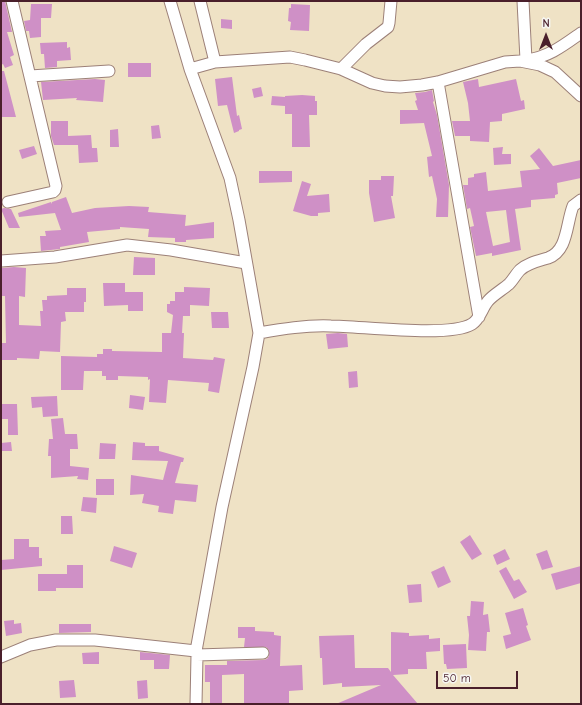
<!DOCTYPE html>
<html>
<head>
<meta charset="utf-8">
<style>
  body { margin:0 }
  #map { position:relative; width:582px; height:705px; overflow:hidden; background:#efe2c5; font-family:"Comic Neue",sans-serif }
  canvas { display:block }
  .frame { position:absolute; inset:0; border:2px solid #4a1f2b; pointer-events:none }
  .north { position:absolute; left:526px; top:16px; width:40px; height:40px; -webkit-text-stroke:3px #f6f6f2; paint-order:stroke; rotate:0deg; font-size:11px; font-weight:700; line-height:16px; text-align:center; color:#4a1f2b }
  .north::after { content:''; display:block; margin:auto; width:14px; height:18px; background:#4a1f2b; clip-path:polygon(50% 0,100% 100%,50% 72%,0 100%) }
  .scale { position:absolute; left:436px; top:671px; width:82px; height:18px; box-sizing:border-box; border:2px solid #4a1f2b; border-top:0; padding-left:5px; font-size:12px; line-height:14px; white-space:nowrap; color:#4a1f2b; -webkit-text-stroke:3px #f6f6f2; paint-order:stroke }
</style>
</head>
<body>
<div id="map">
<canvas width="582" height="705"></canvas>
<div class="frame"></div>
<div class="north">N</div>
<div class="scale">50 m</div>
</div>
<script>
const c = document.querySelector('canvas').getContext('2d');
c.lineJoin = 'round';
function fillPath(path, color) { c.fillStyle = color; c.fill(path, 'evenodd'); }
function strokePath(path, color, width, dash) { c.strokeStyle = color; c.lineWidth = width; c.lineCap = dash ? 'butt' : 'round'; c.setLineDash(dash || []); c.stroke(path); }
const building = new Path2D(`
  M1 1H5L12 32H7L14 55 10 57 13 65 5 68 3 64 1 65Z
  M31 4H52L51 18H41V37L30 38 29 31H26L24 21 30 20Z
  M291 4 310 5 309 31 290 30 291 22 288 21 289 8H291Z
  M221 19 232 20V29L221 28Z
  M67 42V48L70 47 71 60 57 61V67L45 68 44 54H41L40 43Z
  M128 63H151V77H128Z
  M1 71H4L16 117H1Z
  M232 77 237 116 239 115 242 129 239 130V131L234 133 227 105 218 106 215 79Z
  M95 79 105 80 103 102 76 100 77 98 43 100 41 82Z
  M478 79 479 87 516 79 521 101 524 100 525 109 502 114V121L490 122 489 142 470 141V136H455L452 121H470L468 103 463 82Z
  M261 87 263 96 254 98 252 89Z
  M432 90 434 101 433 102 437 115 449 185 448 217H436L437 199 432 176 429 177 427 157 432 156 424 123 400 124V110H418L415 101 417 100 415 93 425 92Z
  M302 95 315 96V101H317V115H309L310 147H292V114H285V106L271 105 272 96 285 97V96Z
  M51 121H68V136L91 135 92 148H97L98 162 79 163 78 145H54L51 136Z
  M159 125 161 138 152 139 151 126Z
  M118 129 119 147H110V130Z
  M34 146 37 154 22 159 19 150Z
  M503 147 502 154H511V164L494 165 493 148Z
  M539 148 553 166 581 160V178L557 183 558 194 555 195V198L531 200V207L515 209 521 250 492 256V253L476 256 470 227 474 226 470 208 467 209 463 185H468V178L474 177V174L486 172 488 191 522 187 520 171 540 169 530 156ZM506 210 510 242 493 246 486 212Z
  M259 171H292V182L259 183Z
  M381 176H394L393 196H391L395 218 374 222 369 193V180H381Z
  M302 181 311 184 307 196 329 194 330 212 318 213V216H311L293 211Z
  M66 197 72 213 95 208 129 206 149 207 148 212 186 215 185 226 214 222V238L186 240V242H175V238L148 237 149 229 120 227V229L87 232 89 242 60 247V249L41 251 40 236H46L45 231 61 230 55 213 19 217 18 213 51 202 52 204V202Z
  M4 208 11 209 20 228H9L1 209Z
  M134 257 155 258V275H133Z
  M14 267 26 268 25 297 19 296V325L41 326 40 311H43L42 300H47V296L67 295V288H86V302H84V312H65L66 321 61 322 60 352 40 351 39 359 17 358V360H1V343H6L5 296H1V268Z
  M103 283H125V292H143V311H128V305L104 306Z
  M184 287 210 288 209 306 190 305V316H183L182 333H184L183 358 213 360 214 357 225 359 219 393 208 391 209 383 168 380 166 403 149 402 150 379 148 380V377L118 376V380H106V376H102V371H84L83 390H61V356L97 357V354H103V349H112V351L162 352V333H171L173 315 167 312V304H170V301H175V292H184Z
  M211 312H228L229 328H212Z
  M338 333 347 334 348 347 328 349 326 334Z
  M357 371 358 387 349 388 348 372Z
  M130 395 145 397 143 410 129 408Z
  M57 396 58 416 43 417 42 407 32 408 31 397Z
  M1 404H17L18 435H8V419H1Z
  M63 418 65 434H77L78 449H70V466L89 468 88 480 77 479 78 476 51 478V456H48L49 439H53L51 419Z
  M11 442 12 451H1V443Z
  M133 442 145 443V446H159V451L184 458 183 462H181L175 483 198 485 196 502 175 500 173 514 158 512 159 506 142 503 144 494 130 495 131 475 163 480 168 461 132 460Z
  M100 443 116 444 115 459H99Z
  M96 479H114V495H96Z
  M83 497 97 498 96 513 81 511Z
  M61 516H72L73 534H61Z
  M470 535 482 554 472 560 460 542Z
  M14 539H29V547H39V558H42V566L1 570V560L14 559Z
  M114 546 137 553 132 568 110 561Z
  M505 549 510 559 497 565 493 555Z
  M547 550 553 567 542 570 536 554Z
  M67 565H83V588H56V591H38V574H67Z
  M444 566 451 582 438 588 431 572Z
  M581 566V583L556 590 551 574Z
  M506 567 514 581 519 579 527 592 514 599 499 571Z
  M421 584 422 602 409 603 407 585Z
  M471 601 484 602 483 615 488 614 490 632H487L486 651 468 650 469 635 467 616H470Z
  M523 608 528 625 526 626 531 640 506 649 503 636 511 634 505 613Z
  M14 620V624L21 623 22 633 6 636 4 621Z
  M59 624H91V632L59 633Z
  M238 627H255V631L274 632V635L281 636 280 666 302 665 303 690 289 691V704H244V674L222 675V704H210V682H205V665H227V661L263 660 267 659 269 656V650L266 647H244L245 638H238Z
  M391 632 409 633V636L429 635V639L440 638V651L426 652 427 669H408V674L393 675 418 704H336L381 685 342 687V683L323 685 322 658H320L319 636 354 635 355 668H388L391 672Z
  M466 644 467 668 447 669 446 664H444L443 645Z
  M99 652V664H83L82 653Z
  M140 652 170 655 169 669H154V660H140Z
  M74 680 76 697 60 698 59 681Z
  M147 680 148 698 138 699 137 681Z`);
const minor = new Path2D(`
  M170 1 190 69 230 178 239 220 259 333 253 367 222 507 196 651 197 655 196 704
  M200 1 215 62
  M523 1 526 60
  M527 60C549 57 564 45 581 33
  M190 69 215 62 290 57 305 60 341 69 372 83 385 86 400 87 422 85 438 82 505 62 520 61 540 65 555 72 581 96
  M341 69 366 44 388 27 389 23 391 1
  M30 76 109 71
  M438 82 479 317
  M8 202 53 192 55 190 56 186 12 1
  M1 261 55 257 127 245 171 250 246 263
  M259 333C282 329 306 325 331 326 360 326 450 338 472 324 480 319 482 308 488 301 493 295 502 290 509 284 513 280 516 274 520 270 528 263 538 261 548 258 568 251 566 224 573 206L581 200
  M197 655 263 653
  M1 657 30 645 56 640H95L196 651`);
fillPath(building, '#cf90c6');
strokePath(minor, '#9c8078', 13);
strokePath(minor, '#fff', 11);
</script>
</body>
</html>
